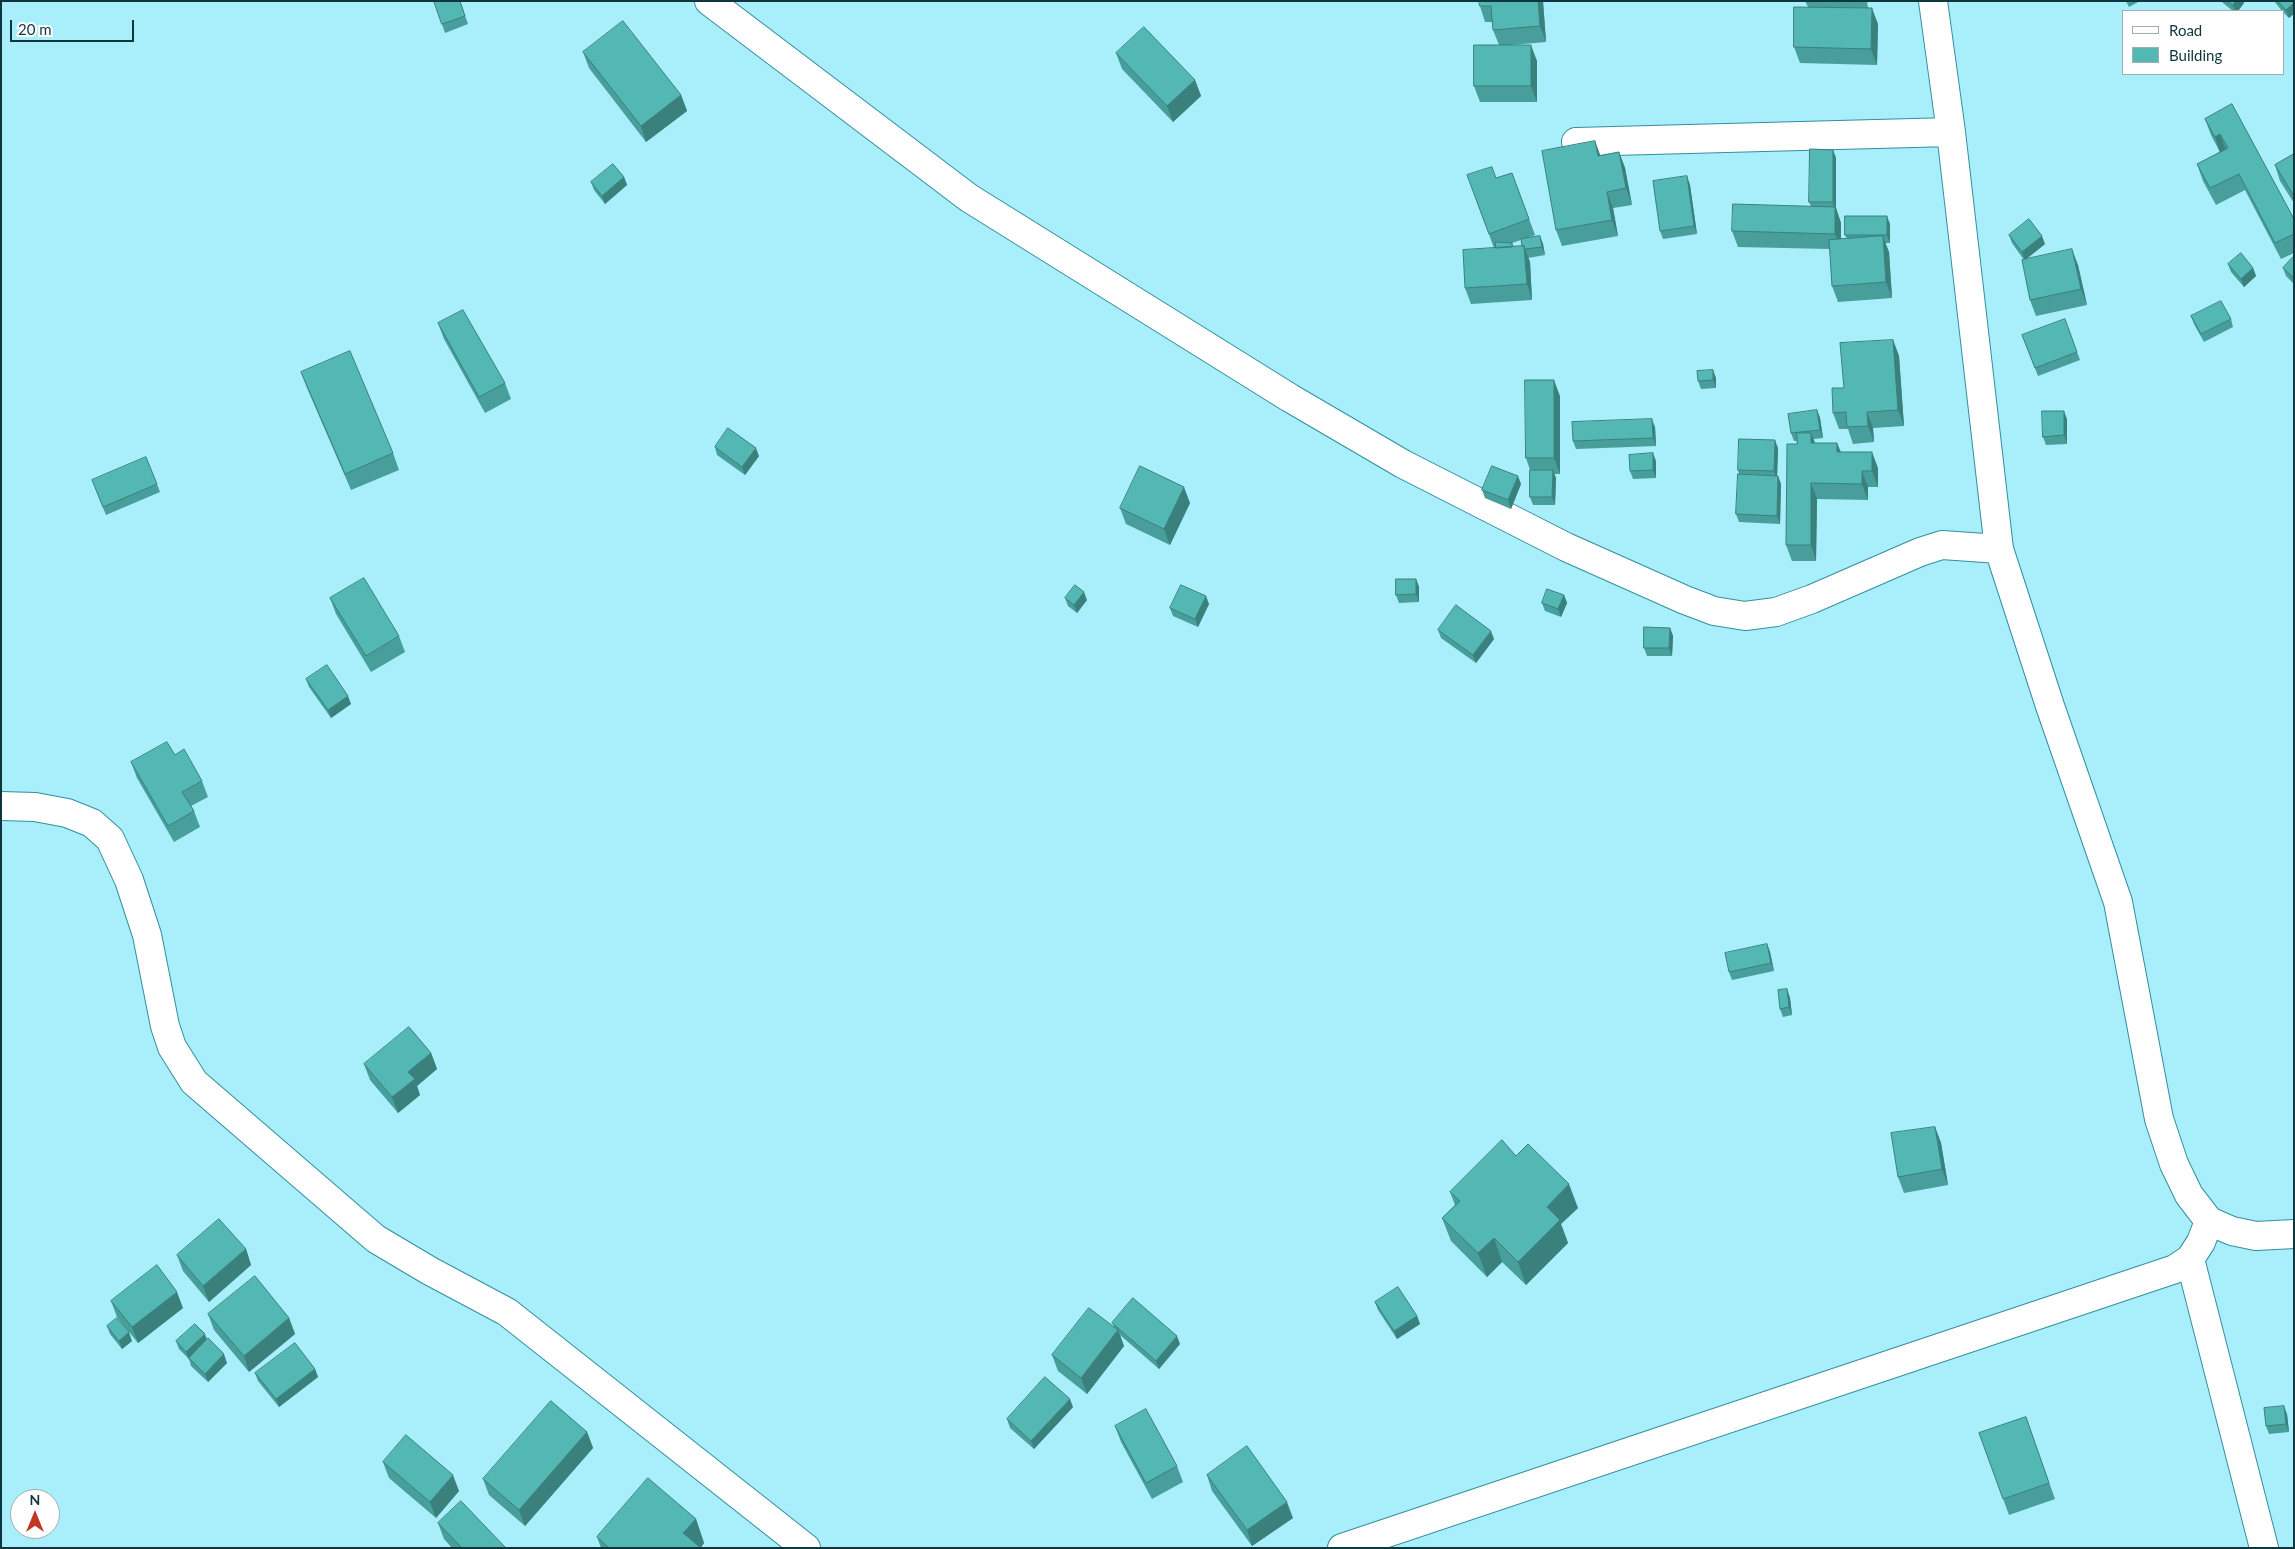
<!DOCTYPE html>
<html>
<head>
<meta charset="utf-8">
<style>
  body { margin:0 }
  #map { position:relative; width:2295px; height:1549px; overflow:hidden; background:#a9eefb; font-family:Lato,sans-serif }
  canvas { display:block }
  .frame { position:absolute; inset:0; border:2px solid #0f363c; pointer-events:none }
  .legend { position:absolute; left:2122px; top:10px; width:162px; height:65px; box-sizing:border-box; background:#fff; border:1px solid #9fafb1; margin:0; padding:6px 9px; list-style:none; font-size:15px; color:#0f363c }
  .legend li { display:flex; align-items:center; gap:10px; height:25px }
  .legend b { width:25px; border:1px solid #9fafb1 }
  .north { position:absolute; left:10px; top:1489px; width:50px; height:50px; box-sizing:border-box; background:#fff; border:1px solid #9fafb1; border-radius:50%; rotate:0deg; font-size:14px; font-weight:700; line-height:20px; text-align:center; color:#0f363c }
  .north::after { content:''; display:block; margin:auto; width:18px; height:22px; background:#c23624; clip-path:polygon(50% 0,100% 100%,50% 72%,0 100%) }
  .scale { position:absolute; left:10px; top:20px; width:124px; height:22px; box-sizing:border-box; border:2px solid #0f363c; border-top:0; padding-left:6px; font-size:15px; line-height:18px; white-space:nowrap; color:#0f363c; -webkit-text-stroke:4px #fff; paint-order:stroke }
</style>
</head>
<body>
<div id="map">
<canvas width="2295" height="1549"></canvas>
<div class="frame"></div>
<ul class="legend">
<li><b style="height:6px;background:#fff"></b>Road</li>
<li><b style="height:14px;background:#53b8b3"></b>Building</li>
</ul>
<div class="north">N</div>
<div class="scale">20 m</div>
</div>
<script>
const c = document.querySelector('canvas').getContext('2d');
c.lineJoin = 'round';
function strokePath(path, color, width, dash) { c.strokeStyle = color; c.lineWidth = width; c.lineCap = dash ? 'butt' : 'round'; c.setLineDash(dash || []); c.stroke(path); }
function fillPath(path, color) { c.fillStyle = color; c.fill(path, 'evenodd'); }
const minor = new Path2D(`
  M709 1 969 198 1290 398 1403 464 1566 547 1685 600 1714 611 1745 616 1776 612 1812 599 1920 552 1942 545 1999 549
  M1933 1 1951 132 1999 549 2050 706 2118 902 2159 1119 2174 1164 2189 1195 2209 1221 2232 1231 2256 1236 2294 1234
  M1576 142 1951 132
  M1 806 35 807 67 813 92 823 110 839 129 880 147 935 165 1026 172 1047 194 1082 376 1239 430 1271 507 1312 806 1548
  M2209 1221 2201 1242 2190 1259 2264 1548
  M1342 1548 2175 1269 2190 1259`);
const wall = new Path2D(`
  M434 1H460L468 24 445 33Z
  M1543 1 1546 42 1511 45 1537 61V102H1480L1474 86 1499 45 1493 30V22H1485L1480 6Z
  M1805 1H1867L1868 8 1878 24 1877 65 1800 63 1794 47 1808 7Z
  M2126 1H2140L2129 7Z
  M2222 1H2243L2244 3 2238 11H2233L2223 3Z
  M2274 1H2294L2289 18 2284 13V11H2282Z
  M583 52 681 95 687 111 646 142 589 68Z
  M1116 53 1195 80 1201 96 1173 122 1122 69Z
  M2232 104 2294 219V253L2281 259 2245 190 2216 205 2203 181 2197 164 2220 152 2211 135 2205 119Z
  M1833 150 1836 158V208L1841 223V239H1847L1845 235 1890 224V243H1885L1889 252 1892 298 1838 302 1832 286 1830 249 1738 247 1732 231 1811 206 1809 202Z
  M1619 152 1625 168 1632 205 1613 208 1618 236 1562 246 1556 230 1601 155Z
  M2294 154V203L2280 181 2275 165Z
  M1512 173 1535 235 1526 238 1540 236 1543 244 1545 255 1528 258 1530 262 1532 300 1471 304 1465 288 1494 248 1467 175 1496 178ZM1521 240 1522 246 1514 247 1512 243Z
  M1687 176 1690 185 1697 234 1663 239 1660 231Z
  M624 177 627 185 605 204 594 190 591 182Z
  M2009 235 2045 244 2025 260 2078 265 2087 305 2036 316 2030 300 2024 260 2012 243Z
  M2294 258V284L2286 276 2283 268Z
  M2228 264 2253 268 2256 276 2244 287 2231 272Z
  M2191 316 2231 319 2233 327 2204 342 2194 324Z
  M438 323 505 383 511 399 485 413 444 339Z
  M2022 335 2077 352 2080 360 2038 376Z
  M1893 340 1899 356 1904 426 1873 428 1874 442 1853 444 1848 429H1839L1833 413 1844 388Z
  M301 372 393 453 399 470 351 490 307 388Z
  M1716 378V388L1701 389 1698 381Z
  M1560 396V474H1554L1556 478 1555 505H1533L1530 497V470L1526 458Z
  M1817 410 1820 418 1823 438 1814 439 1815 443H1837L1841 452 1878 468V487H1868V500L1817 499 1816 561H1792L1786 545 1797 441H1794L1791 433Z
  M2067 419V444L2046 445 2043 437Z
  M1655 427 1656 446 1576 449 1573 441Z
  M715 447 759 456 745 475 717 455Z
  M1778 448 1777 476H1778L1781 484 1780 524 1739 522 1736 514 1739 474 1738 470Z
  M1656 461V478L1633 479 1630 471Z
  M157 484 160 492 106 515 95 488Z
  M1521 484 1511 509 1485 498 1482 490Z
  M1190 503 1170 545 1126 524 1120 508Z
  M1416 579 1419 587V602L1399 603 1396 595Z
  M1564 595 1567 603 1561 617 1545 611 1542 603Z
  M330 598 399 636 405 652 371 672 336 614Z
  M1065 598 1087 600 1077 613 1068 606Z
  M1209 604 1198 627 1173 616 1170 608Z
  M1670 628 1673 636 1672 656H1647L1644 648Z
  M1438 630 1494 639 1476 663 1441 638Z
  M306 679 351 704 331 718 309 687Z
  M175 755 202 781 208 797 191 806 194 811 200 827 174 842 137 778 131 762Z
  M1767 944 1770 952 1774 971 1732 980 1729 972Z
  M1787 989 1790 998 1792 1015 1783 1017 1780 1009Z
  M431 1053 437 1069 417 1086 420 1095 398 1113 370 1080 364 1064Z
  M1935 1127 1941 1143 1948 1185 1904 1193 1898 1177Z
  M1516 1156 1578 1208 1561 1224 1568 1243 1526 1285 1502 1262 1487 1277 1451 1241 1442 1218 1455 1205 1450 1192Z
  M246 1249 251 1265 209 1302 183 1271 177 1255Z
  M111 1301 183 1308 138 1343 117 1317Z
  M1375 1302 1417 1316 1420 1324 1397 1339 1378 1310Z
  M208 1314 289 1318 295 1334 249 1372 214 1330Z
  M1112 1323 1180 1344 1159 1369 1120 1335 1124 1346 1087 1394 1058 1371 1052 1355 1114 1326Z
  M107 1326 132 1341 122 1349 110 1334Z
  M207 1339 227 1363 208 1382 191 1366 189 1359 179 1349 176 1341Z
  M315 1369 318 1377 279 1407 258 1381 255 1373Z
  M1073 1407 1034 1449 1010 1428 1007 1419Z
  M2287 1414 2289 1432 2269 1434 2266 1426Z
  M2026 1417 2055 1499 2009 1515 1979 1433Z
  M1115 1426 1177 1466 1183 1482 1152 1499 1121 1442Z
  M587 1432 593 1448 525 1526 489 1495 483 1479Z
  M383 1462 459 1491 436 1518 389 1478Z
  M1207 1475 1293 1518 1252 1546 1212 1491Z
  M696 1519 704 1543 701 1548H601L597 1537Z
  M438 1523 506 1548H452L444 1539Z`);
const shadedWall = new Path2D(`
  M1538 1H1543L1546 42 1540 26Z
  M2236 1H2243L2244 3 2238 11H2235L2233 5Z
  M2294 3V14L2289 18 2286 10Z
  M1872 8 1878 24 1877 65 1871 49Z
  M1531 45 1537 61V102L1531 86Z
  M1195 80 1201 96 1173 122 1167 106Z
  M681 95 687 111 646 142 641 126Z
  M2220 134 2226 150 2220 153 2215 137Z
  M1595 141 1601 157 1598 156Z
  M1833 150 1836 158V208L1841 223V250L1835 234V209L1833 202Z
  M1619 152 1625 168 1632 205 1626 188Z
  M1687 176 1690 185 1697 234 1694 226Z
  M624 177 627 185 605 204 602 196Z
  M1607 192 1613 208 1618 236 1612 220Z
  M1887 216 1890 224V243L1887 235Z
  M1540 236 1543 244 1545 255 1542 247Z
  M1883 236 1889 252 1892 298 1886 282Z
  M2042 236 2045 244 2025 260 2022 252Z
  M1524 246 1530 262 1532 300 1527 284Z
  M2072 249 2078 265 2087 305 2081 289Z
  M2253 268 2256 276 2244 287 2241 279Z
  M1893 340 1899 356 1904 426 1898 410Z
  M1713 370 1716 378V388L1713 380Z
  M1554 380 1560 396V474L1554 458Z
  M1817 410 1820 418 1823 438 1820 430Z
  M2064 411 2067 419V444L2064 435Z
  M1867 412 1873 428 1874 442 1868 426Z
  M1652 419 1655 427 1656 446 1653 438Z
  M1811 433 1817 449 1811 443Z
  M1775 440 1778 448 1777 479 1774 471Z
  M1837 443 1843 459 1837 452Z
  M756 448 759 456 745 475 742 467Z
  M1872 452 1878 468V487L1872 471Z
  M1653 453 1656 461V478L1653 470Z
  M1553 470 1556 478 1555 505 1552 497Z
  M1862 471 1868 487V500L1862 484Z
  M1518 476 1521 484 1511 509 1508 500Z
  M1778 476 1781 484 1780 524 1777 516Z
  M1811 483 1817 499 1816 561 1811 545Z
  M1184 487 1190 503 1170 545 1164 529Z
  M1416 579 1419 587V602L1416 594Z
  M1084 592 1087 600 1077 613 1074 605Z
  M1564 595 1567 603 1561 617 1558 609Z
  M1206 596 1209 604 1198 627 1195 619Z
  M1670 628 1673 636 1672 656 1669 648Z
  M1491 631 1494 639 1476 663 1473 655Z
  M348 696 351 704 331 718 328 710Z
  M1767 944 1770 952 1774 971 1771 963Z
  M1787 989 1790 998 1792 1015 1789 1007Z
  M431 1053 437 1069 417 1086 420 1095 398 1113 392 1097 408 1072Z
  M1935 1127 1941 1143 1948 1185 1942 1169Z
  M1569 1184 1578 1208 1561 1224 1568 1243 1526 1285 1518 1262 1547 1207Z
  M1494 1238 1502 1262 1487 1277 1478 1253Z
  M246 1249 251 1265 209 1302 203 1286Z
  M177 1292 183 1308 138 1343 132 1327Z
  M1417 1316 1420 1324 1397 1339 1394 1331Z
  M289 1318 295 1334 249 1372 244 1356Z
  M1118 1330 1124 1346 1087 1394 1081 1378Z
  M129 1332 132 1341 122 1349 119 1341Z
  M205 1334 208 1343 189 1358V1360L186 1352Z
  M1177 1336 1180 1344 1159 1369 1156 1361Z
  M224 1354 227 1363 208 1382 205 1374Z
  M315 1369 318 1377 279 1407 276 1399Z
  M1070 1399 1073 1407 1034 1449 1031 1441Z
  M2284 1406 2287 1414 2289 1432 2286 1424Z
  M587 1432 593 1448 525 1526 519 1510Z
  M453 1475 459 1491 436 1518 430 1502Z
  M1287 1502 1293 1518 1252 1546 1247 1530Z
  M696 1519 704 1543 700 1548 683 1533Z`);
const building = new Path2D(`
  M434 1H460L465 16 442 24Z
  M1479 1H1538L1540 26 1493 30 1491 6H1480Z
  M2228 1H2236L2233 5Z
  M2278 1H2294V3L2286 10Z
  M1794 7 1872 8 1871 49 1794 47Z
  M623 21 681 95 641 126 583 52Z
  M1144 27 1195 80 1167 106 1116 53Z
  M1474 45H1531V86H1474Z
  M2232 104 2294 219V234L2275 243 2239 174 2210 188 2197 164 2228 148 2220 134 2215 137 2205 119Z
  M1595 141 1598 156 1619 152 1626 188 1607 192 1612 220 1556 230 1542 151Z
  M1810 149 1833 150V202H1809Z
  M2294 154V196L2275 165Z
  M613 164 624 177 602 196 591 182Z
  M1492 167 1496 178 1512 173 1529 219 1489 234 1467 175Z
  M1687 176 1694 226 1660 231 1653 181Z
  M1733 204 1835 207V234L1732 231Z
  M1845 216H1887V235H1845Z
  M2029 219 2042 236 2022 252 2009 235Z
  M1540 236 1542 247 1525 249 1524 246H1522L1521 239Z
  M1883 236 1886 282 1832 286 1829 240Z
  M1496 242 1512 243V247L1496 248Z
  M1524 246 1527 284 1465 288 1463 250Z
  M2072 249 2081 289 2030 300 2022 260Z
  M2241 253 2253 268 2241 279 2228 264Z
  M2293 257 2294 258V278L2283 268Z
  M2221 301 2231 319 2201 334 2191 316Z
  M463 310 505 383 479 397 438 323Z
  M2065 319 2077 352 2035 368 2022 335Z
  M1893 340 1898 410 1867 412 1868 426 1847 427 1846 412 1833 413 1832 388H1844L1840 343Z
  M350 351 393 453 345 474 301 372Z
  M1713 370V380L1698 381 1697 371Z
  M1525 380H1554V458H1526Z
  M1817 410 1820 430 1791 433 1788 414Z
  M2042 411H2064V435L2043 437Z
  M1652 419 1653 438 1573 441 1572 422Z
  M728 428 756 448 742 467 715 447Z
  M1797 433H1811V443H1837V452H1872V471H1862V484L1811 483V545H1786L1787 444H1797Z
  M1739 439 1775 440 1774 471 1738 470Z
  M1653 453V470L1630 471 1629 455Z
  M146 457 157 484 103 507 92 480Z
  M1140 466 1184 487 1164 529 1120 508Z
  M1492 466 1518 476 1508 500 1482 490Z
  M1530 470H1553L1552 497H1530Z
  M1738 474 1778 476 1777 516 1736 514Z
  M364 578 399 636 366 656 330 598Z
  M1396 579H1416V594L1396 595Z
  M1075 585 1084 592 1074 605 1065 598Z
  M1181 585 1206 596 1195 619 1170 608Z
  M1547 589 1564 595 1558 609 1542 603Z
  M1456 605 1491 631 1473 655 1438 630Z
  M1644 627 1670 628 1669 648H1644Z
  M327 665 348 696 328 710 306 679Z
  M167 742 175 755 184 749 202 781 182 792 194 811 168 826 131 762Z
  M1767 944 1771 963 1729 972 1725 953Z
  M1787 989 1789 1007 1780 1009 1778 990Z
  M409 1027 431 1053 408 1072 415 1079 392 1097 364 1064Z
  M1935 1127 1942 1169 1898 1177 1891 1133Z
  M1502 1140 1516 1156 1528 1144 1569 1184 1547 1207 1560 1220 1518 1262 1494 1238 1478 1253 1442 1218 1460 1201 1450 1192Z
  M219 1219 246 1249 203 1286 177 1255Z
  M157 1265 177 1292 132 1327 111 1301Z
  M255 1276 289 1318 244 1356 208 1314Z
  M1398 1287 1417 1316 1394 1331 1375 1302Z
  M1133 1298 1177 1336 1156 1361 1112 1323Z
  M1089 1308 1118 1330 1081 1378 1052 1355Z
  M117 1318 129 1332 119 1341 107 1326Z
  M195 1324 205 1334 186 1352 176 1341Z
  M208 1338 224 1354 205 1374 189 1358Z
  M295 1343 315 1369 276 1399 255 1373Z
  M1045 1377 1070 1399 1031 1441 1007 1419Z
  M551 1401 587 1432 519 1510 483 1479Z
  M2284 1406 2286 1424 2266 1426 2264 1408Z
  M1146 1409 1177 1466 1146 1483 1115 1426Z
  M2026 1417 2049 1483 2003 1499 1979 1433Z
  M406 1435 453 1475 430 1502 383 1462Z
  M1247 1446 1287 1502 1247 1530 1207 1475Z
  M648 1478 696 1519 683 1533 701 1548H609L597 1537Z
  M461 1501 506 1548H462L438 1523Z`);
strokePath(minor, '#328f9f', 30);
strokePath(minor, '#fff', 28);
fillPath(wall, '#479e9a');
fillPath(shadedWall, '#3a817d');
fillPath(building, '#53b8b3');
strokePath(building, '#3a817d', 1);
</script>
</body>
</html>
